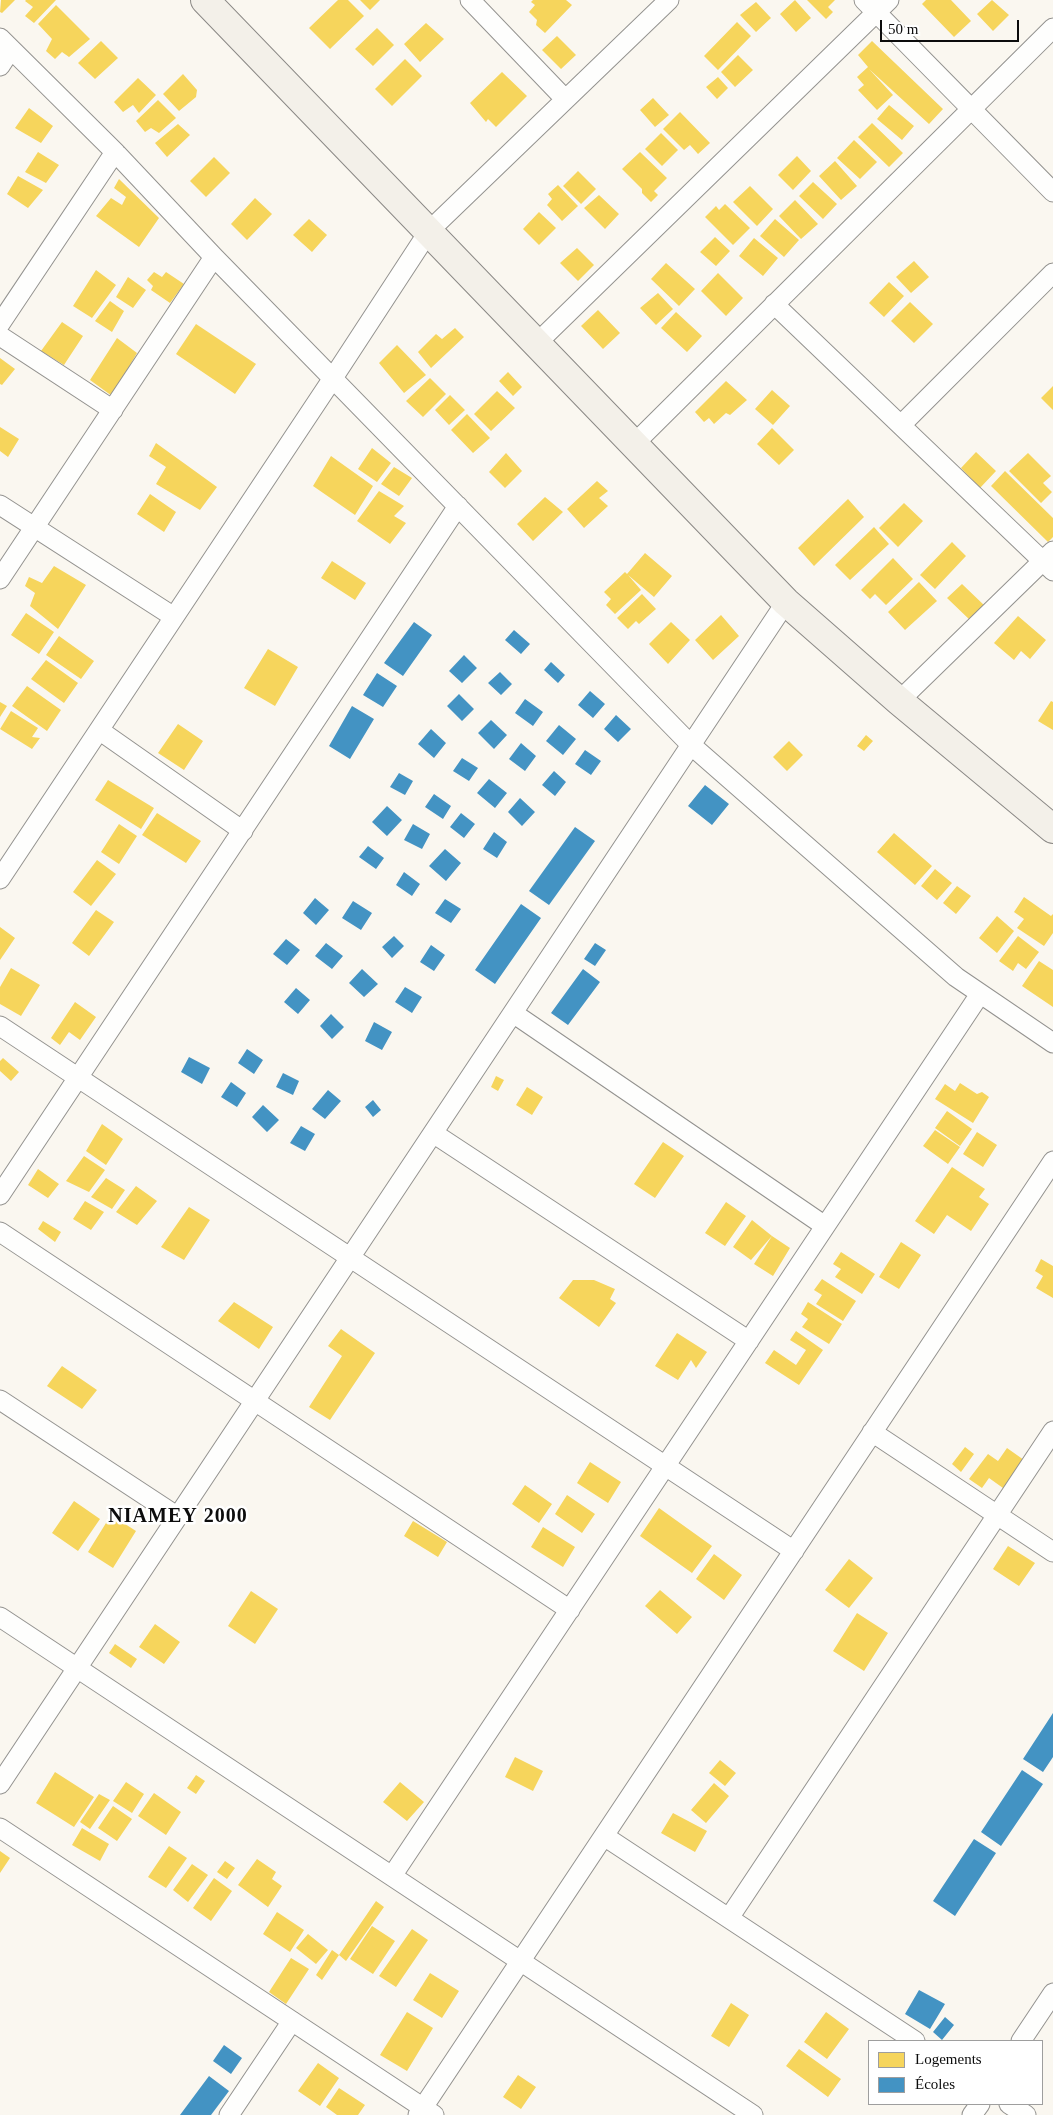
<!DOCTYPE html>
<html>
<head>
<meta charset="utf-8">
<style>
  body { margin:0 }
  #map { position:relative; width:1053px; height:2115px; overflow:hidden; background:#faf7f0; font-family:"Times New Roman",serif }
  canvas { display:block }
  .legend { position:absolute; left:868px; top:2040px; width:175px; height:65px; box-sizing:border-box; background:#fff; border:1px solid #9e9e9e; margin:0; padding:6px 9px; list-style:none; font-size:15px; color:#0c0c0c }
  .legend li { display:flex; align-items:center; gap:10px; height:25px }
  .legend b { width:25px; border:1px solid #9e9e9e }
  .scale { position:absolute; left:880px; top:20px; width:139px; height:22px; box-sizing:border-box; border:2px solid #0c0c0c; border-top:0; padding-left:6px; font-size:15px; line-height:18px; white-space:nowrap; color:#0c0c0c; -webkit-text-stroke:4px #fff; paint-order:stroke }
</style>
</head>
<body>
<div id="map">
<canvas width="1053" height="2115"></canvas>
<ul class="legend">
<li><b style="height:14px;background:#f6d55c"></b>Logements</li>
<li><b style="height:14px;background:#4393c3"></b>Écoles</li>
</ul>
<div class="scale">50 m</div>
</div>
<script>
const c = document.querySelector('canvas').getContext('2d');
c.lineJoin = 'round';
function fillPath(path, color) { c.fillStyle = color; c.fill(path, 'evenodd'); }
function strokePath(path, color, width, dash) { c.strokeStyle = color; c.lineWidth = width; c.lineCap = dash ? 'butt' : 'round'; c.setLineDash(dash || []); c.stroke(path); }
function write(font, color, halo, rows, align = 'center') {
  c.font = font + ' "Times New Roman",serif'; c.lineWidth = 5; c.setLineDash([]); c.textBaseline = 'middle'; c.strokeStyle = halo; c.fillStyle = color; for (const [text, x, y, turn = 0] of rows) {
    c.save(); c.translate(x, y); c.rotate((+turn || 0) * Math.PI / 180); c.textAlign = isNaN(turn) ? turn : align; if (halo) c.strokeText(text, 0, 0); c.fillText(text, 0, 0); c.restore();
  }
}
const homes = new Path2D(`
  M1 0H15L2 13 0 12Z
  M26 0H56L34 23 25 16 33 7 25 1Z
  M338 0H348L364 16 330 49 309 28Z
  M360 0H380L370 10Z
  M533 0H566L572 5 545 33 536 25 537 20 529 12 535 5 531 2Z
  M795 0 811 18 796 32 780 14Z
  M807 0H835L828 7 833 12 826 19Z
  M926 0H951L971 21 954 37 922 4Z
  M992 0 1009 15 993 31 977 14Z
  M756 2 771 18 756 32 740 15Z
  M56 5 90 39 69 57 62 52 55 59 46 51 52 39 38 24Z
  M737 22 751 36 718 70 704 56Z
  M426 23 444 39 420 62 404 44Z
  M377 28 394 45 373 66 355 49Z
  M557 36 576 55 561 69 542 50Z
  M101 41 118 58 95 79 78 63Z
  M872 41 943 109 929 124 869 69 893 95 877 110 858 90 864 85 857 77 868 67 858 55Z
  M738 55 753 70 735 87 721 72Z
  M405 59 422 76 392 106 375 89Z
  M502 72 527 96 496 127 488 119 486 122 470 103Z
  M183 74 197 90 196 97 179 111 163 94Z
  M718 77 728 88 717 99 706 87Z
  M138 78 156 95 139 113 133 105 123 112 114 102Z
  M653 98 669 115 655 127 640 110Z
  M158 100 176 118 159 133 151 128 145 132 136 121Z
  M889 105 914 126 902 140 877 119Z
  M29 108 53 126 41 143 15 128Z
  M680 112 710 143 698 154 690 145 684 150 663 129Z
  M872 123 903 153 889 167 858 137Z
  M178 124 190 135 167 157 155 143Z
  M661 133 678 150 662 166 645 149Z
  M854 140 877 162 860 179 837 158Z
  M38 152 59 165 46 183 25 172Z
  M640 152 667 178 654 191 658 195 651 202 642 193V189L622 169Z
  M797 156 811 171 793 190 778 175Z
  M214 157 230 173 206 197 190 181Z
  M835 161 857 186 841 200 819 176Z
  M578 171 596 189 581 204 563 186Z
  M18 176 43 190 28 208 7 194Z
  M119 179 159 218 139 247 96 216 111 198 122 205 126 197 114 188Z
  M813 182 837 204 823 219 799 196Z
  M558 185 578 206 562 221 547 205 552 199 548 194Z
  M750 186 773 209 757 226 733 202Z
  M599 195 619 214 605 229 584 208Z
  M255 198 272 214 247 240 231 224Z
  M795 200 818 224 801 239 779 216Z
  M725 204 750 228 733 245 705 217 716 206 719 210Z
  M539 212 556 228 539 245 523 229Z
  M309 219 327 235 312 252 293 235Z
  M775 219 799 240 784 257 760 236Z
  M715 237 730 251 716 266 700 252Z
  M754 238 778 258 763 276 739 256Z
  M577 248 594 265 578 281 560 263Z
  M914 261 929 277 911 293 896 277Z
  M666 263 695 289 679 306 651 279Z
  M96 270 116 285 92 318 73 306Z
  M154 272 162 277 166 272 184 284 170 303 151 290 153 286 147 280Z
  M718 273 743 298 726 316 701 291Z
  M128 277 146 290 133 308 116 297Z
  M889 282 904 296 884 317 869 303Z
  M658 293 673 309 656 325 640 308Z
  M110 301 124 311 112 332 95 321Z
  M910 302 933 324 914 343 891 321Z
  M598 310 620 333 603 349 581 326Z
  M676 312 702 336 687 352 661 328Z
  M62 322 83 336 64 365 41 351Z
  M196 324 256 364 235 394 176 354Z
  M455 328 464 337 431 368 418 352 436 334 442 339Z
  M117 338 137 353 112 396 90 380Z
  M397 345 426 375 404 393 379 363Z
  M0 358 15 369 2 385 0 384Z
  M508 372 522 387 513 396 499 381Z
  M430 378 446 394 423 417 406 401Z
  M726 381 747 400 730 415 726 413 714 424 709 418 704 422 695 412Z
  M1053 386V410L1041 398Z
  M772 390 790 406 773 425 755 409Z
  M497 391 515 408 491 431 474 414Z
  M450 395 465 410 449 425 435 410Z
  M467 414 490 438 473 453 451 430Z
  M0 427 19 439 8 457 0 451Z
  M772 428 794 450 779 465 757 444Z
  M156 443 217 487 200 510 156 484 166 467 149 456Z
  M372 448 391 463 377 482 358 469Z
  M976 452 996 471 980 488 961 468Z
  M506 453 522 471 505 488 489 472Z
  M1028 453 1051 476 1043 483 1052 492 1041 503 1009 471Z
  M331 456 373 486 355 515 313 486Z
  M394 467 412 478 399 496 381 484Z
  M1005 471 1053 518V537L1048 542 991 486Z
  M597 481 608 491 599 498 608 506 584 528 567 509Z
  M379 491 404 506 394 516 406 523 390 544 357 521Z
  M150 494 176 512 164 532 137 514Z
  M545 497 563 512 533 541 517 524Z
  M848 499 864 517 814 566 798 548Z
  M904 503 923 521 898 547 879 528Z
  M874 527 889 544 850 580 835 565Z
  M952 542 966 556 935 589 920 575Z
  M645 553 672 576 654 597 628 575 641 590 615 614 606 605 611 599 604 592 625 572 627 574Z
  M893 558 913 579 886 605 875 594 870 599 861 590Z
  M332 561 366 583 355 600 321 578Z
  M54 566 86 585 58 629 30 606 35 593 25 586 29 577 42 583Z
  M919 582 937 601 905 630 888 612Z
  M962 584 986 607 972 622 947 598Z
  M642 594 656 609 639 624 636 621 628 629 617 618Z
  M26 613 54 632 39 654 11 635Z
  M721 615 739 636 713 660 695 640Z
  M1018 616 1046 640 1030 659 1021 651 1014 660 994 643Z
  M671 622 690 640 668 664 649 644Z
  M59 636 94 661 81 679 46 655Z
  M268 649 298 667 275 706 244 688Z
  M46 660 78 683 64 703 31 679Z
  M27 686 61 710 47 731 12 706Z
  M1051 701 1053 702V730L1038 721Z
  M0 702 7 706 0 717Z
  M11 711 38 728 32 737 40 738 32 749 0 729Z
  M178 724 203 741 184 770 158 753Z
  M866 735 873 741 864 751 857 746Z
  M789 741 803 755 787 771 773 757Z
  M108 780 154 808 141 829 95 800Z
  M157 813 201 841 186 863 142 835Z
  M119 824 137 836 119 864 101 852Z
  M894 833 932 866 915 885 877 852Z
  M97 860 116 874 91 906 73 892Z
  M935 869 952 883 937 900 921 886Z
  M957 886 971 896 956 914 943 903Z
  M1024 897 1051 916 1053 914V933L1044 946 1017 928 1024 919 1014 912Z
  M96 910 114 922 89 956 72 943Z
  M997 916 1014 931 997 953 979 938Z
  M0 927 15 938 0 960Z
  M1018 936 1039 952 1026 969 1018 963 1013 971 999 961Z
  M1039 961 1053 970V1007L1022 986Z
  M11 968 40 985 21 1016 0 1004V987Z
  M75 1002 96 1017 80 1040 69 1032 60 1045 51 1038Z
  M3 1058 19 1072 11 1081 0 1071V1061Z
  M496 1076 504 1080 498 1091 491 1087Z
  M960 1083 977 1094 982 1092 989 1097 973 1123 935 1099 945 1084 955 1091Z
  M527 1087 543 1097 532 1115 516 1105Z
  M947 1111 972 1129 960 1146 935 1128Z
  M102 1124 123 1139 106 1165 86 1151Z
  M935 1130 960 1147 948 1164 923 1146Z
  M977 1132 997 1145 983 1167 963 1154Z
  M663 1142 684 1156 655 1198 634 1184Z
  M84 1156 105 1170 89 1192 66 1181Z
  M952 1167 985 1189 979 1197 989 1204 971 1231 947 1215 934 1234 915 1221Z
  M38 1169 59 1184 48 1198 28 1185Z
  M106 1178 125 1190 112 1209 91 1197Z
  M136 1186 157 1201 137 1225 116 1212Z
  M85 1201 104 1212 91 1230 73 1219Z
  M726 1202 746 1216 725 1246 705 1233Z
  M189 1207 210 1220 184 1260 161 1247Z
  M752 1220 772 1236 790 1248 773 1276 754 1264 772 1236 751 1260 733 1247Z
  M43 1221 61 1232 55 1242 38 1229Z
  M901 1242 921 1255 899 1289 879 1277Z
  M841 1252 875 1274 862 1294 835 1277 841 1269 833 1264Z
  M1041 1259 1053 1266V1298L1036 1288 1043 1276 1035 1271Z
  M822 1279 856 1301 843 1321 816 1304 822 1295 814 1290Z
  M573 1280H594L615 1289 610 1299 616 1303 599 1327 559 1298Z
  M234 1302 273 1327 259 1349 218 1321Z
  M808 1302 842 1324 829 1344 802 1327 808 1319 801 1314Z
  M341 1329 375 1353 330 1420 309 1407 342 1356 328 1346Z
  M796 1331 823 1350 799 1385 765 1363 774 1350 796 1365 806 1350 790 1340Z
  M677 1333 707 1352 696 1368 691 1360 678 1380 655 1366Z
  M62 1366 97 1390 82 1409 47 1386Z
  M965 1447 974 1454 961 1472 952 1464Z
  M1007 1448 1031 1465 1010 1493 989 1478 982 1488 969 1479 988 1454 998 1461Z
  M590 1462 621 1482 608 1503 577 1483Z
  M525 1485 552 1504 539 1523 512 1504Z
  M567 1495 595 1514 582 1533 555 1514Z
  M74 1501 100 1519 78 1551 52 1533Z
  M659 1508 712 1546 692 1573 640 1536Z
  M111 1515 136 1531 113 1568 88 1552Z
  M413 1521 447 1542 438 1557 404 1536Z
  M543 1527 575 1547 563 1567 531 1547Z
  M1008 1546 1035 1563 1019 1586 993 1569Z
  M714 1554 742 1575 724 1600 696 1579Z
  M849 1559 873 1578 849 1608 825 1590Z
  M660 1590 692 1617 677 1634 645 1606Z
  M251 1591 278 1609 255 1644 228 1626Z
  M857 1613 888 1633 864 1671 833 1651Z
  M155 1624 180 1642 164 1664 139 1647Z
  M115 1644 137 1659 131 1668 109 1653Z
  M515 1757 543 1771 533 1791 505 1777Z
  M720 1760 736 1773 725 1786 709 1773Z
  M55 1772 94 1797 74 1827 36 1803Z
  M196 1775 205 1781 196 1794 187 1788Z
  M126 1782 144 1794 132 1813 113 1801Z
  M400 1782 424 1802 407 1821 383 1802Z
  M714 1783 729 1796 706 1823 691 1810Z
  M154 1793 181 1812 166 1835 138 1816Z
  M99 1794 110 1800 90 1829 80 1822Z
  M113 1806 132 1819 117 1841 98 1828Z
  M673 1813 707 1831 695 1852 661 1833Z
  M82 1828 109 1844 100 1861 72 1845Z
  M169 1846 187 1858 166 1888 148 1877Z
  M0 1851 10 1858 0 1873Z
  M257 1859 276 1872 272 1879 282 1886 268 1907 238 1885Z
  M225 1861 235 1868 227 1879 217 1872Z
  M192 1864 208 1875 188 1902 173 1890Z
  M214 1878 232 1891 211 1921 193 1908Z
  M376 1901 384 1907 346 1961 339 1955Z
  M277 1912 304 1930 290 1952 263 1934Z
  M372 1926 395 1941 373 1974 350 1959Z
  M412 1929 428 1940 396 1987 379 1976Z
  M308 1934 328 1950 316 1964 296 1948Z
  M332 1950 339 1955 322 1980 316 1975Z
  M291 1958 309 1969 286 2004 269 1992Z
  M430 1973 459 1991 442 2018 413 2000Z
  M731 2003 749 2015 729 2047 711 2036Z
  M407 2012 433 2028 407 2071 380 2055Z
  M826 2012 849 2029 827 2059 804 2042Z
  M799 2049 841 2079 828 2097 786 2066Z
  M318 2063 339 2078 320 2106 298 2091Z
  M518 2075 536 2087 521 2109 503 2097Z
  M339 2088 365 2105 358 2115H337L326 2107Z`);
const schools = new Path2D(`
  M414 622 432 635 403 676 384 663Z
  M514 630 530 644 521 654 505 640Z
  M464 655 477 668 462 683 449 671Z
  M551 662 565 675 558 683 544 670Z
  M500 672 512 684 501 695 488 683Z
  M377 673 397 686 383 707 363 695Z
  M590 691 605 704 593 718 578 705Z
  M459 694 474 709 462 721 447 706Z
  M525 699 543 712 533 726 515 713Z
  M352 706 374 719 350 759 329 746Z
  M616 715 631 729 618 742 604 729Z
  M491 720 507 735 494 749 478 733Z
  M559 725 576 739 563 755 546 741Z
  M431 729 446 743 434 758 418 744Z
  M521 743 536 756 525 771 509 759Z
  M585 750 601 761 591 775 575 764Z
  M462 758 478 768 469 781 453 771Z
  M554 771 566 782 555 796 542 785Z
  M399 773 413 781 405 795 390 787Z
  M489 779 507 793 495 808 477 793Z
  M705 785 729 804 712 825 688 806Z
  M434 794 451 806 443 819 425 807Z
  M520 798 535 812 522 826 508 812Z
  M387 806 402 820 387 836 372 822Z
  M461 813 475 824 464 838 450 827Z
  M413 824 430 834 422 849 404 840Z
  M575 827 595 841 549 905 529 891Z
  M494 832 507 842 497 858 483 849Z
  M368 846 384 858 376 869 359 857Z
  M445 849 461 863 446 881 429 866Z
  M404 872 420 884 412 896 396 885Z
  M315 898 329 910 316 925 303 913Z
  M445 899 461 909 451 923 435 913Z
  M353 901 372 913 361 930 342 918Z
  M521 904 541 918 495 984 475 970Z
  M394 936 404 946 392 958 382 947Z
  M286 939 300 950 287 965 273 954Z
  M326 943 343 956 332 969 315 956Z
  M595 943 606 950 595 966 584 959Z
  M431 945 445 955 434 971 420 962Z
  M362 969 378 984 364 997 349 983Z
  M583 969 600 982 568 1025 551 1013Z
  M405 987 422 997 412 1013 395 1002Z
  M296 988 310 1000 298 1014 284 1002Z
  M331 1014 344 1027 332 1039 320 1026Z
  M374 1022 392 1032 382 1050 365 1041Z
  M247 1049 263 1060 254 1074 238 1063Z
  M189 1057 210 1068 202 1084 181 1072Z
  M283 1073 299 1081 293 1095 276 1087Z
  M231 1082 246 1093 237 1107 221 1097Z
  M328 1090 341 1101 325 1119 312 1109Z
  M373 1100 381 1110 373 1117 365 1107Z
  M263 1105 279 1120 267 1132 252 1117Z
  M301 1126 315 1134 305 1151 290 1143Z
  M1053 1713V1757L1043 1772 1023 1759Z
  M1022 1770 1043 1784 1001 1846 981 1832Z
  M974 1839 996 1853 955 1916 933 1901Z
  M919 1990 945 2004 930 2029 905 2014Z
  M945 2017 954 2025 942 2040 933 2032Z
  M224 2045 242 2058 231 2074 213 2061Z
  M209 2076 229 2091 211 2115H180Z`);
const street = new Path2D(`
  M470 0 565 99
  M864 0 1053 192
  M0 38 115 152 214 257 691 745 956 977 1053 1043
  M0 66 11 49
  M774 304 1053 571
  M0 324 115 152
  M0 336 113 410
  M537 343 889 0
  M901 425 1053 273
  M634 444 1053 28
  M0 505 174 617
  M0 579 214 257
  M899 701 1053 551
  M99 730 243 831
  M0 879 333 378 429 231 669 0
  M513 1013 825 1226
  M0 1026 794 1551
  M433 1133 749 1341
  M0 1195 458 506
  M0 1232 570 1610
  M0 1400 178 1517
  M872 1432 1053 1552
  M0 1617 753 2115
  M0 1784 786 602
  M0 1828 434 2115
  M604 1836 915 2041
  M392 1876 980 994
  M729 1918 1053 1431
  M1021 2041 1053 1993
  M1009 2104 1026 2115
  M229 2115 292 2021
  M418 2115 1053 1161
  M972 2115 980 2104`);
const secondary = new Path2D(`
  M205 0 786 602 899 701 1053 829`);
const districtNames = [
  ["NIAMEY 2000",178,1517]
];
fillPath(homes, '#f6d55c');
fillPath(schools, '#4393c3');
strokePath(street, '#93928f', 21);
strokePath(secondary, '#8a8885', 30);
strokePath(street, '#fefefd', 19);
strokePath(secondary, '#f3f0e9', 28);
c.letterSpacing = '1px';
write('bold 20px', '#0c0c0c', '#fff', districtNames);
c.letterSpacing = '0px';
</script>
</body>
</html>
